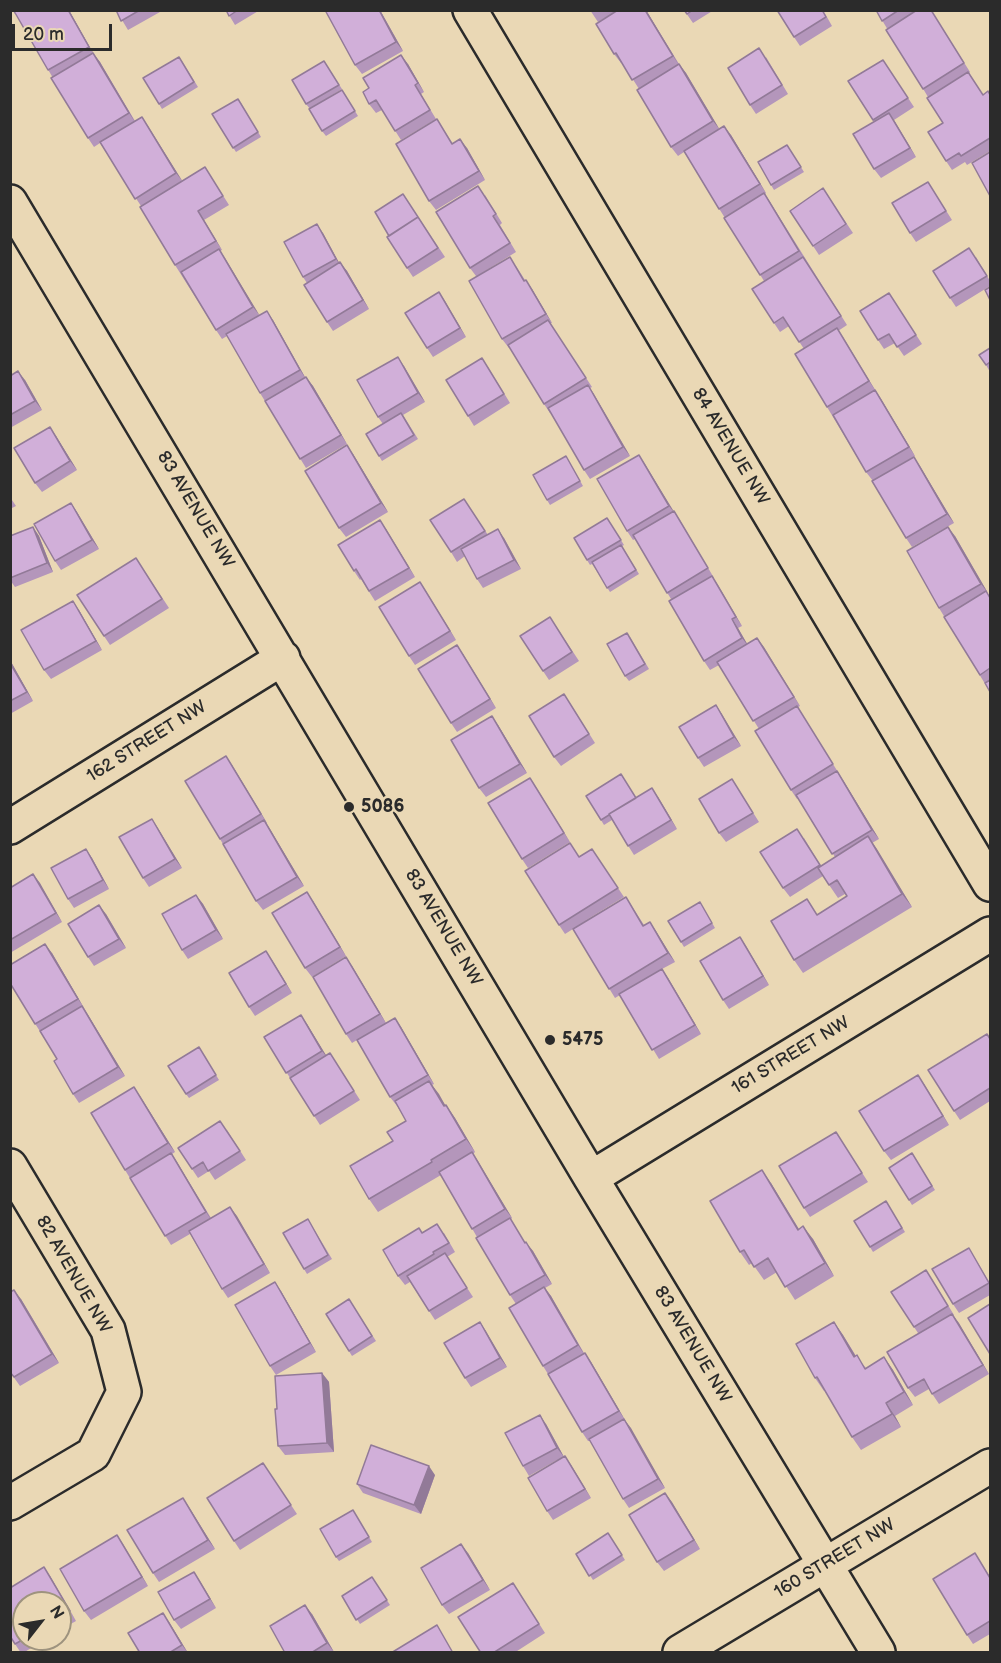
<!DOCTYPE html>
<html>
<head>
<meta charset="utf-8">
<style>
  body { margin:0 }
  #map { position:relative; width:1001px; height:1663px; overflow:hidden; background:#ead8b5; font-family:"Balsamiq Sans",sans-serif }
  canvas { display:block }
  .frame { position:absolute; inset:0; border:12px solid #2b2b2b; pointer-events:none }
  .north { position:absolute; left:12px; top:1591px; width:60px; height:60px; box-sizing:border-box; background:#ead8b5; border:2px solid #9e937e; border-radius:50%; rotate:59deg; font-size:16px; font-weight:700; line-height:24px; text-align:center; color:#2b2b2b }
  .north::after { content:''; display:block; margin:auto; width:21px; height:27px; background:#2b2b2b; clip-path:polygon(50% 0,100% 100%,50% 72%,0 100%) }
  .scale { position:absolute; left:12px; top:24px; width:100px; height:27px; box-sizing:border-box; border:3px solid #2b2b2b; border-top:0; padding-left:8px; font-size:18px; line-height:21px; white-space:nowrap; color:#2b2b2b; -webkit-text-stroke:4px #ead8b5; paint-order:stroke }
</style>
</head>
<body>
<div id="map">
<canvas width="1001" height="1663"></canvas>
<div class="frame"></div>
<div class="north">N</div>
<div class="scale">20 m</div>
</div>
<script>
const c = document.querySelector('canvas').getContext('2d');
c.lineJoin = 'round';
function strokePath(path, color, width, dash) { c.strokeStyle = color; c.lineWidth = width; c.lineCap = dash ? 'butt' : 'round'; c.setLineDash(dash || []); c.stroke(path); }
function fillPath(path, color) { c.fillStyle = color; c.fill(path, 'evenodd'); }
function write(font, color, halo, rows, align = 'center') {
  c.font = font + ' "Balsamiq Sans",sans-serif'; c.lineWidth = 5; c.setLineDash([]); c.textBaseline = 'middle'; c.strokeStyle = halo; c.fillStyle = color; for (const [text, x, y, turn = 0] of rows) {
    c.save(); c.translate(x, y); c.rotate((+turn || 0) * Math.PI / 180); c.textAlign = isNaN(turn) ? turn : align; if (halo) c.strokeText(text, 0, 0); c.fillText(text, 0, 0); c.restore();
  }
}
const minor = new Path2D(`
  M470 10 990 884
  M10 202 591 1178 878 1652
  M10 827 283 658
  M10 1166 108 1330 124 1392 93 1454 10 1503
  M591 1178 990 934
  M680 1652 990 1466`);
const wall = new Path2D(`
  M12 10H69L93 53 100 62 135 121 142 117 182 181 205 167 229 205 204 220 222 250 220 251 259 315 273 320 305 377 313 386 347 444 306 468 260 393 227 336 222 339 216 330 175 265 141 206 100 143 94 147 88 138 15 13V14Z
  M116 10H159L160 12 128 30Z
  M226 10H260L235 25Z
  M325 10H380L403 51 362 74 355 65Z
  M590 10H618L598 22Z
  M618 10H646L679 64 686 73 719 129 731 135 766 193 765 194 847 325 838 331 881 399 915 456 873 481 866 472 827 407 804 349 789 326 780 332 774 323 764 281 684 152 678 156 671 147 639 89 622 62 621 63 614 54Z
  M684 10H714L693 23Z
  M823 10 832 26 800 46 794 37Z
  M876 10H931L970 72 969 73 983 95 990 94V151L967 165 965 162 952 170 946 161 943 123 928 97Z
  M766 57 788 94 756 114 750 105Z
  M883 60 914 107 894 120 916 157 881 178 874 169V122L848 81Z
  M182 61 198 87 162 109 159 104Z
  M324 61 342 89 310 109 306 104Z
  M408 64 424 92 421 94 436 119 401 140 382 110 376 113 369 104Z
  M342 90 358 116 326 136 322 131Z
  M241 103 261 137 236 152 212 114Z
  M437 119 453 144 467 148 485 180 436 210 429 201Z
  M787 145 804 172 774 190 771 185Z
  M928 182 952 220 916 242 910 233Z
  M823 188 853 233 819 255 790 211Z
  M403 194 445 257 413 277 407 268 389 236Z
  M485 195 502 223 500 225 516 252 482 273 516 266 525 280 532 289 552 323H550L592 387 590 388 630 456 590 479 584 470 551 412 550 413 544 404 510 347 509 348 502 339 476 276 470 268Z
  M323 233 339 263 347 271 369 309 333 331 327 322 307 283 303 277Z
  M976 257 990 281V286L956 307 950 298Z
  M439 292 466 337 433 357 427 348Z
  M889 293 922 344 904 356 895 343 884 349 878 340Z
  M990 348V372L986 365Z
  M404 366 425 402 403 415 418 439 382 461 379 456 383 424 378 417Z
  M488 367 510 403 474 426 468 416Z
  M10 376 25 380 42 410 10 428Z
  M56 436 77 470 42 492 35 483Z
  M353 454 388 512 346 537 339 528Z
  M639 455 673 511H674L680 520 714 578H713L742 626 738 628 747 644 757 638 800 706 798 707 879 839 872 843 912 907 803 973 794 960 818 914 847 896 845 894 838 898 823 876 790 897 783 888 804 838 821 866 835 857 798 798 797 799 791 790 759 729 719 665 710 670 704 661 671 599 635 539 633 540 627 531Z
  M566 456 583 486 550 505 547 500Z
  M914 457 954 523 912 547 906 538Z
  M10 497 16 506 10 509Z
  M464 499 488 535 504 538 521 569 483 588 477 579 465 556 457 562 451 552Z
  M71 503 77 512 99 549 61 570 55 561Z
  M607 518 624 545 622 546 639 574 610 592 592 564 590 565 587 560Z
  M33 527 39 536 53 572 15 587 10 580V536Z
  M386 529 415 577 375 601 361 579 360 580 354 571Z
  M955 536 990 597V692L939 608Z
  M136 558 169 608 110 645 104 636Z
  M420 582 456 640 415 665 409 656Z
  M79 610 102 650 51 679 44 670Z
  M556 626 579 661 549 680 543 671Z
  M630 637 649 669 629 681 625 676Z
  M463 654 496 708 457 732 451 723Z
  M10 660 33 701 10 714Z
  M570 703 595 743 561 766 554 757Z
  M716 705 741 746 704 767 698 758Z
  M498 725 527 773 486 797 479 788Z
  M232 765 267 823H266L304 886 263 910 256 901 220 839Z
  M530 778 570 842 528 868 522 859Z
  M732 779 759 822 726 842 719 833Z
  M658 797 677 829 634 855 612 820 604 825 601 820 636 798Z
  M152 819 182 868 149 887 143 878Z
  M86 849 92 858 109 889 74 908 68 899Z
  M592 849 624 897 583 922 626 897 644 925 650 922 675 962 662 969 668 978 701 1034 659 1059 620 995 615 998 573 929 565 934 559 925 580 857Z
  M33 874 62 922 10 953V888Z
  M196 895 203 904 223 939 188 959 182 950Z
  M313 901 346 956 312 977 305 968Z
  M703 907 715 928 684 947 681 942Z
  M106 914 126 948 94 966 88 957Z
  M740 937 769 985 729 1009 723 1000Z
  M52 953 84 1008 125 1076 79 1103 73 1094 57 1059 10 983Z
  M272 960 292 993 255 1016 249 1007Z
  M352 966 386 1023 395 1018 401 1027 434 1084 432 1085 445 1105H446L455 1118 475 1152 473 1154 512 1218 511 1219 525 1243 533 1251 552 1284 545 1288 551 1296 584 1353H585L591 1362 665 1488 629 1508 623 1499 590 1441H588L582 1432 548 1374 543 1366 516 1304 510 1295 477 1237 441 1175 378 1212 369 1199 393 1141 406 1121 397 1106 390 1097 357 1040 352 1043 346 1034Z
  M307 1024 326 1056 330 1053 360 1100 320 1125 264 1037Z
  M990 1038V1101L960 1120 954 1111Z
  M202 1052 219 1080 189 1098 186 1094Z
  M924 1084 949 1125 891 1160 884 1151Z
  M140 1096 175 1152 172 1154 211 1218 230 1207 270 1273 228 1298 222 1289 190 1234 171 1245 125 1170Z
  M227 1130 246 1160 215 1180 209 1171 198 1178 192 1169Z
  M836 1132 868 1182 810 1217 804 1208Z
  M912 1153 935 1190 912 1205 889 1168Z
  M771 1183 799 1229 813 1239 834 1276 795 1300 777 1272 764 1280 752 1263 749 1265 740 1252Z
  M889 1206 905 1232 873 1252 870 1247Z
  M308 1219 332 1259 307 1274 304 1269Z
  M422 1233H444L455 1252 447 1257 473 1297 435 1320 410 1282 405 1285 398 1276Z
  M969 1248 990 1283V1295L959 1313 953 1304Z
  M932 1279 954 1315H953L989 1374 939 1404 929 1389 915 1397 908 1388 918 1333 891 1292Z
  M281 1291 316 1352 276 1375 270 1366Z
  M21 1299 59 1363 20 1386 10 1372Z
  M349 1299 376 1341 352 1356 326 1314Z
  M480 1322 507 1367 471 1387 465 1378Z
  M834 1322 843 1335 856 1356 866 1368 884 1357 893 1370 913 1405 895 1416 901 1427 861 1450 852 1437 825 1390 824 1391 815 1378Z
  M322 1373 329 1382 334 1452 285 1455 278 1446 277 1409Z
  M546 1424 564 1457 571 1465 591 1498 553 1520 547 1511 557 1460 529 1476 523 1466Z
  M263 1463 297 1514 240 1550 234 1541Z
  M435 1475 421 1514 363 1493 357 1484Z
  M665 1493 700 1549 664 1571 657 1562Z
  M183 1498 215 1549 159 1582 153 1573Z
  M356 1515 372 1542 339 1561 336 1557Z
  M608 1533 625 1560 593 1580 576 1554Z
  M117 1535 148 1586 91 1620 84 1611Z
  M468 1553 490 1590 449 1614 442 1605Z
  M975 1553 990 1577V1634L973 1644 967 1635Z
  M194 1572 216 1608 181 1629 174 1620Z
  M50 1576 76 1621 60 1630V1603L24 1639H46L23 1653H21L15 1644Z
  M372 1577 390 1605 360 1624 342 1596Z
  M519 1592 545 1633 514 1653H481Z
  M163 1613 169 1622 188 1653H140Z
  M312 1614 334 1652 285 1653Z`);
const shadedWall = new Path2D(`
  M68 10H69L95 56 89 47Z
  M379 10H380L403 51 396 42Z
  M645 10H646L679 65 673 56Z
  M93 53 100 62 135 122 129 113Z
  M401 55 408 64 424 92 418 83Z
  M679 64 686 73 720 130 713 121Z
  M889 113 895 122 916 157 910 148Z
  M142 117 148 126 183 182 176 173Z
  M724 126 731 135 766 193 760 184Z
  M460 139 467 148 485 180 479 171Z
  M764 193 770 202 805 260 799 251Z
  M198 211 204 220 222 250 216 241Z
  M317 224 323 233 342 268 336 259Z
  M219 249 225 258 260 316 253 307Z
  M340 262 347 271 369 309 363 300Z
  M526 280 532 289 552 323 546 314Z
  M439 292 445 301 466 337 460 328Z
  M267 311 273 320 306 379 300 370Z
  M837 328 843 337 875 390 869 381Z
  M398 357 404 366 425 402 418 393Z
  M18 371 25 380 42 410 35 401Z
  M306 377 313 386 347 444 341 435Z
  M588 385 594 394 630 456 623 447Z
  M875 390 881 399 915 456 909 447Z
  M50 427 56 436 77 470 70 461Z
  M347 445 353 454 388 512 381 503Z
  M639 455 645 464 676 515 669 506Z
  M914 457 920 466 954 523 947 514Z
  M71 503 77 512 99 549 92 540Z
  M380 520 386 529 415 577 409 568Z
  M33 527 39 536 53 572 47 563Z
  M948 527 955 536 988 593 981 584Z
  M498 529 504 538 521 569 514 560Z
  M712 576 718 585 742 626 736 617Z
  M420 582 426 591 456 640 450 631Z
  M73 601 79 610 102 650 96 641Z
  M732 619 738 628 749 647 742 638Z
  M757 638 764 647 800 706 794 697Z
  M457 645 463 654 496 708 490 699Z
  M10 660 33 701 27 692 10 663Z
  M716 705 722 714 741 746 734 737Z
  M492 716 498 725 527 773 520 764Z
  M226 756 232 765 267 823 261 814Z
  M837 771 843 780 879 839 872 830Z
  M530 778 536 787 570 842 564 833Z
  M652 788 658 797 677 829 671 820Z
  M152 819 158 828 182 868 175 859Z
  M264 820 270 829 304 886 297 877Z
  M868 836 877 849 912 907 902 894Z
  M86 849 92 858 109 889 103 880Z
  M33 874 40 883 62 922 56 913Z
  M307 892 313 901 346 956 340 947Z
  M196 895 203 904 223 939 216 930Z
  M99 905 106 914 126 948 119 939Z
  M650 922 656 931 675 962 668 953Z
  M740 937 746 946 769 985 763 976Z
  M45 944 52 953 84 1008 78 999Z
  M266 951 272 960 292 993 286 984Z
  M346 957 352 966 386 1023 380 1014Z
  M662 969 668 978 701 1034 695 1025Z
  M82 1006 88 1015 125 1076 118 1067Z
  M301 1015 307 1024 329 1060 322 1051Z
  M395 1018 401 1027 434 1084 428 1075Z
  M918 1075 924 1084 949 1125 943 1116Z
  M429 1081 439 1094 453 1119 444 1106Z
  M134 1087 140 1096 175 1152 168 1143Z
  M446 1105 455 1118 475 1152 466 1139Z
  M472 1152 478 1161 512 1218 505 1209Z
  M171 1153 177 1162 212 1221 206 1212Z
  M762 1170 771 1183 807 1243 798 1230Z
  M230 1207 237 1216 270 1273 264 1264Z
  M803 1226 813 1239 834 1276 825 1263Z
  M526 1242 533 1251 552 1284 545 1275Z
  M275 1282 281 1291 316 1352 310 1343Z
  M544 1287 551 1296 584 1354 578 1345Z
  M14 1290 21 1299 59 1363 52 1354Z
  M952 1314 959 1323 989 1374 983 1365Z
  M480 1322 486 1331 507 1367 500 1358Z
  M834 1322 843 1335 864 1370 854 1357Z
  M585 1353 591 1362 625 1420 619 1411Z
  M884 1357 893 1370 913 1405 904 1392Z
  M322 1373 329 1382 334 1452 327 1443Z
  M886 1403 895 1416 901 1427 892 1414Z
  M540 1415 546 1424 564 1457 557 1448Z
  M624 1419 631 1428 665 1488 658 1479Z
  M565 1456 571 1465 591 1498 585 1489Z
  M429 1466 435 1475 421 1514 414 1505Z
  M665 1493 672 1502 700 1549 694 1540Z
  M183 1498 189 1507 215 1549 208 1540Z
  M117 1535 123 1544 148 1586 142 1577Z
  M461 1544 468 1553 490 1590 483 1580Z
  M44 1567 50 1576 76 1621 70 1611Z
  M194 1572 200 1581 216 1608 210 1599Z
  M305 1605 312 1614 334 1652 327 1643Z
  M163 1613 169 1622 188 1653 182 1645Z`);
const building = new Path2D(`
  M68 10 89 47 48 70 14 11Z
  M116 10H140L121 21Z
  M226 10H238L229 16Z
  M325 10H379L396 42 355 65Z
  M618 10H645L673 56 632 80 616 53 614 54 596 24Z
  M684 10H693L687 14Z
  M777 10H822L826 17 794 37Z
  M876 10H899L882 21Z
  M917 10H931L964 63 923 89 886 30Z
  M759 48 782 85 750 105 728 68Z
  M93 53 129 113 88 138 51 78Z
  M401 55 418 83 415 85 430 110 395 131 376 100 369 104 363 92 369 88 363 78Z
  M179 57 194 82 159 104 143 78Z
  M883 60 908 98 873 120 848 81Z
  M324 61 339 85 306 104 292 80Z
  M679 64 713 121 671 147 637 90Z
  M968 72 983 95 988 91 990 95V138L961 156 959 153 946 161 928 132 943 123 927 98Z
  M342 90 355 111 322 131 309 109Z
  M238 99 258 132 233 148 212 114Z
  M889 113 910 148 874 169 853 134Z
  M142 117 176 173 135 199 100 142Z
  M437 119 452 144 460 139 479 171 429 201 396 144Z
  M724 126 760 184 719 209 684 151Z
  M787 145 801 167 771 185 758 162Z
  M990 152V196L972 163Z
  M205 167 223 196 198 211 216 241 175 265 140 207Z
  M928 182 946 211 910 233 892 203Z
  M478 186 496 214 493 216 510 243 470 268 436 212Z
  M823 188 846 224 813 246 790 211Z
  M764 193 799 251 760 275 724 218Z
  M403 194 418 217 389 236 375 212Z
  M418 217 438 248 407 268 387 237Z
  M317 224 336 259 303 277 284 242Z
  M969 248 987 276 950 298 933 271Z
  M219 249 253 307 216 330 181 272Z
  M510 257 524 281 526 280 546 314 502 339 469 281Z
  M803 257 841 316 799 342 783 317 774 323 752 289Z
  M340 262 363 300 327 322 304 285Z
  M990 287V300L985 290Z
  M439 292 460 328 427 348 405 313Z
  M889 293 916 335 897 347 889 334 878 340 860 311Z
  M267 311 300 370 260 393 226 334Z
  M548 320 586 378 544 404 508 345Z
  M837 328 869 381 827 407 795 354Z
  M990 348V362L986 365 979 355Z
  M398 357 418 393 378 417 357 380Z
  M482 358 504 394 468 416 446 380Z
  M18 371 35 401 10 415V376Z
  M306 377 341 435 300 459 265 401Z
  M588 385 623 447 584 470 548 408Z
  M875 390 909 447 866 472 833 415Z
  M401 413 414 435 379 456 366 434Z
  M50 427 70 461 35 483 14 448Z
  M347 445 381 503 339 528 305 471Z
  M639 455 669 506 627 531 597 479Z
  M566 456 580 481 547 500 533 475Z
  M914 457 947 514 906 538 872 481Z
  M464 499 485 531 451 552 430 520Z
  M71 503 92 540 55 561 34 524Z
  M674 511 708 568 667 593 633 535Z
  M607 518 621 540 587 560 574 538Z
  M380 520 409 568 369 591 356 569 354 571 338 545Z
  M33 527 47 563 10 578V536Z
  M948 527 981 584 939 608 907 551Z
  M498 529 514 560 477 579 461 549Z
  M621 545 636 570 607 588 592 562Z
  M136 558 162 599 104 636 77 595Z
  M712 576 736 617 732 619 742 638 704 661 669 601Z
  M420 582 450 631 409 656 379 607Z
  M986 591 990 598V668L980 675 944 617Z
  M73 601 96 641 44 670 21 630Z
  M550 617 572 652 543 671 520 636Z
  M627 633 645 664 625 676 607 644Z
  M757 638 794 697 753 721 717 662Z
  M457 645 490 699 451 723 418 669Z
  M10 663 27 692 10 701Z
  M990 680V692L985 683Z
  M564 694 589 734 554 757 529 716Z
  M716 705 734 737 698 758 679 727Z
  M797 706 833 764 791 790 755 731Z
  M492 716 520 764 479 788 451 740Z
  M226 756 261 814 220 839 185 781Z
  M837 771 872 830 832 854 796 795Z
  M621 774 636 798 609 814V815L601 820 586 796Z
  M530 778 564 833 522 859 488 803Z
  M732 779 753 813 719 833 699 799Z
  M652 788 671 820 628 846 609 814Z
  M152 819 175 859 143 878 119 837Z
  M264 820 297 877 256 901 223 844Z
  M797 829 820 865 783 888 760 852Z
  M868 836 902 894 794 960 771 921 807 899 817 915 847 896 837 880 829 885 818 868Z
  M570 843 579 857 592 849 618 888 559 925 525 871Z
  M86 849 103 880 68 899 51 868Z
  M33 874 56 913 10 940V888Z
  M307 892 340 947 305 968 272 913Z
  M196 895 216 930 182 950 162 914Z
  M626 897 643 926 650 922 668 953 609 989 573 929Z
  M700 902 712 923 681 942 668 921Z
  M99 905 119 939 88 957 68 924Z
  M740 937 763 976 723 1000 700 961Z
  M45 944 78 999 35 1024 10 983V965Z
  M266 951 286 984 249 1007 229 973Z
  M346 957 380 1014 346 1034 313 977Z
  M662 969 695 1025 652 1050 619 994Z
  M82 1006 118 1067 73 1094 54 1061 57 1059 40 1031Z
  M301 1015 322 1051 286 1073 264 1037Z
  M395 1018 428 1075 390 1097 357 1040Z
  M987 1034 990 1039V1088L954 1111 928 1070Z
  M199 1047 216 1075 186 1094 168 1066Z
  M330 1053 354 1091 314 1116 290 1078Z
  M918 1075 943 1116 884 1151 859 1111Z
  M429 1081 444 1106 446 1105 466 1139 431 1160 432 1162 369 1199 350 1166 393 1141 387 1132 406 1121 395 1101Z
  M134 1087 168 1143 125 1170 91 1113Z
  M220 1121 240 1151 208 1171 203 1162 192 1169 178 1148Z
  M836 1132 862 1173 804 1208 779 1166Z
  M472 1152 505 1209 472 1229 439 1172Z
  M171 1153 206 1212 165 1236 130 1178Z
  M912 1153 932 1186 909 1200 889 1168Z
  M762 1170 798 1230 803 1226 825 1263 785 1287 768 1258 754 1267 744 1250 740 1252 710 1201Z
  M886 1201 902 1228 870 1247 854 1221Z
  M230 1207 264 1264 222 1289 189 1231Z
  M510 1218 525 1243 526 1242 545 1275 510 1295 476 1238Z
  M308 1219 328 1255 304 1269 283 1233Z
  M437 1224 449 1243 433 1252 434 1254 398 1276 383 1250 419 1228 422 1233Z
  M969 1248 989 1283 953 1304 932 1269Z
  M445 1253 467 1288 429 1311 407 1276Z
  M926 1270 948 1306 914 1327 891 1292Z
  M275 1282 310 1343 270 1366 235 1305Z
  M544 1287 578 1345 543 1366 509 1308Z
  M14 1290 52 1354 14 1377 10 1372V1292Z
  M349 1299 372 1336 349 1351 326 1314Z
  M990 1304V1354L968 1318Z
  M952 1314 983 1365 932 1394 924 1379 908 1388 887 1352Z
  M480 1322 500 1358 465 1378 444 1343Z
  M834 1322 854 1357 857 1355 865 1369 884 1357 904 1392 886 1403 892 1414 852 1437 817 1377 815 1378 796 1344Z
  M585 1353 619 1411 582 1432 548 1374Z
  M322 1373 327 1443 278 1446 275 1409H277L275 1376Z
  M540 1415 557 1448 523 1466 505 1433Z
  M624 1419 658 1479 623 1499 589 1439Z
  M371 1445 429 1466 414 1505 357 1484Z
  M565 1456 585 1489 547 1511 528 1478Z
  M263 1463 291 1505 234 1541 207 1498Z
  M665 1493 694 1540 657 1562 629 1515Z
  M183 1498 208 1540 153 1573 127 1530Z
  M353 1510 369 1537 336 1557 320 1529Z
  M608 1533 622 1555 589 1576 576 1554Z
  M117 1535 142 1577 84 1611 60 1569Z
  M461 1544 483 1580 442 1605 421 1568Z
  M975 1553 990 1578V1621L967 1635 933 1579Z
  M44 1567 70 1611 60 1618V1603H24V1639L15 1644 10 1636V1588Z
  M194 1572 210 1599 174 1620 158 1592Z
  M372 1577 387 1600 356 1620 342 1596Z
  M513 1583 539 1624 493 1653H481L458 1617Z
  M305 1605 327 1643 311 1653H285L270 1626Z
  M163 1613 182 1645 169 1653H140L128 1633Z
  M437 1625 453 1653H391Z`);
const markers = [
  [349,807,6,"#2b2b2b"],
  [550,1040,6,"#2b2b2b"]
];
const streetNames = [
  ["84 AVENUE NW",730,447,59],
  ["83 AVENUE NW",195,510,59],
  ["162 STREET NW",147,742,-32],
  ["83 AVENUE NW",443,928,59],
  ["161 STREET NW",791,1056,-31],
  ["82 AVENUE NW",73,1275,60],
  ["83 AVENUE NW",692,1345,59],
  ["160 STREET NW",835,1559,-31]
];
const poiNames = [
  ["5086",361,807],
  ["5475",562,1040]
];
strokePath(minor, '#2b2b2b', 38);
strokePath(minor, '#ead8b5', 33);
fillPath(wall, '#b496bb');
fillPath(shadedWall, '#927a98');
fillPath(building, '#d1afd9');
strokePath(building, '#927a98', 1.5);
for (const [x, y, r, color] of markers) { const dot = new Path2D(); dot.arc(x, y, r, 0, 2 * Math.PI); c.fillStyle = color; c.fill(dot); strokePath(dot, '#ead8b5', 2); }
write('18px', '#2b2b2b', '#ead8b5', streetNames);
write('bold 18px', '#2b2b2b', '#ead8b5', poiNames, 'left');
</script>
</body>
</html>
